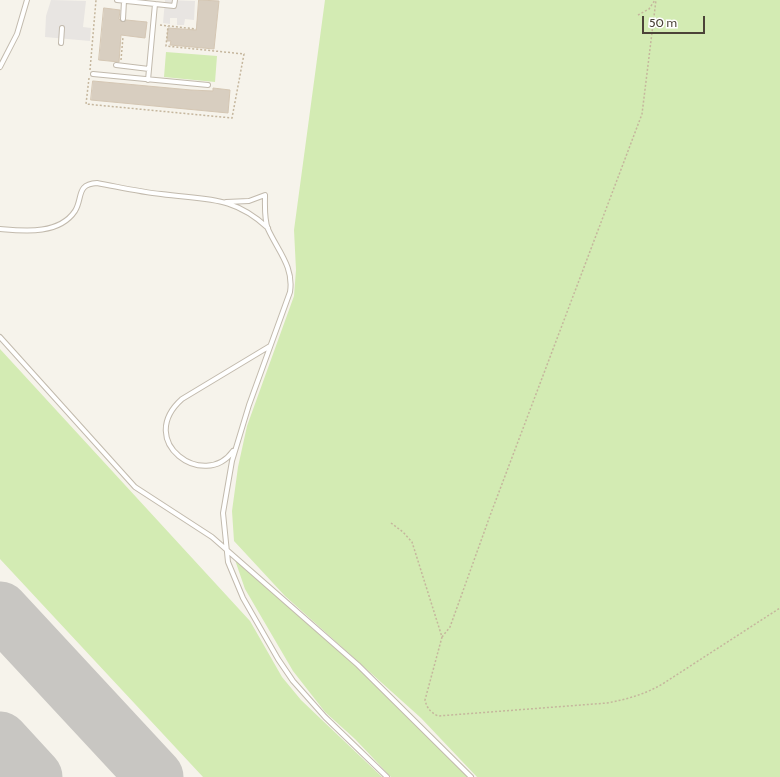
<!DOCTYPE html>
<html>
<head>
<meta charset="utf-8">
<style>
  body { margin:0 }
  #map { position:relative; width:780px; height:777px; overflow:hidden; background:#f6f3eb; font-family:Cabin,sans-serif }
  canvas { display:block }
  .scale { position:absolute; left:642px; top:16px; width:63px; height:18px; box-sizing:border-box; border:2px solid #4b4338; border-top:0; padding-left:5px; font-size:12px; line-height:14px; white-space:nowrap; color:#4b4338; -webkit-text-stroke:3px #fff; paint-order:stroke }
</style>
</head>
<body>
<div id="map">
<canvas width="780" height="777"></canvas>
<div class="scale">50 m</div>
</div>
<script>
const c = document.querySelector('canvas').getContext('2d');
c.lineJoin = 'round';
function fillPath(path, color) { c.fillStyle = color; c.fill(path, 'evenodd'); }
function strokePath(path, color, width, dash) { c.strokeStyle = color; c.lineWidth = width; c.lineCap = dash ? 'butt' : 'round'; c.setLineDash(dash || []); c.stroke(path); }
const green = new Path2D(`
  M325 0H780V777H477L421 718 285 596 234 541 232 511 238 467 247 426 294 296 296 270 294 230Z
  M166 52 217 56 215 82 164 77Z
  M0 349 250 621 282 677 301 700 382 777H203L0 559Z
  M235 560 358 665 471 777H391L355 739 325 712 293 671 245 589Z`);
const parking = new Path2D(`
  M51 0 86 1 83 27 91 28 90 41 45 37 46 16Z
  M165 0 195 1 194 20 185 19 184 25H177V18H170V24L163 23Z`);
const runway = new Path2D(`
  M0 610 155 777
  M0 740 34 777`);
const building = new Path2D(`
  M199 0 219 1 214 49 170 45 171 41H167L168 28 196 30Z
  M104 8 120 10 119 19 122 22 126 20 147 22 145 38 121 35 119 62 99 60Z
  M93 81 191 90 213 91V88L230 90 228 113 91 100Z`);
const path = new Path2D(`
  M638 15 649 9 655 0
  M160 25 196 29
  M121 60 123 37
  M90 70 96 0
  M89 78 86 104 232 118 244 54 166 46 168 26
  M391 523 403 532 412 542 442 637 425 700C427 708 430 712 438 716L607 703C628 699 646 694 664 683L780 608
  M442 637 450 627 491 513 642 114 656 0`);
const service = new Path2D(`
  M117 0 174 6 175 0
  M123 19 124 1
  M61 43 62 28
  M116 65 149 69
  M0 67 17 34 27 0
  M93 74 208 85
  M148 80 155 4
  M226 202 249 201 265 195C265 206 264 219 268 229 278 251 294 267 290 292L249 405 232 461 223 513 228 562 243 598 278 659 293 681 325 717 387 777
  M0 229C24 231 59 235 75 211 83 198 76 184 97 183 119 187 140 192 161 194 205 200 233 195 268 228
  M0 337 135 487 212 537 358 665 471 777
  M233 451C205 491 134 442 182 399L270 346`);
fillPath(green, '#d3ebb3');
fillPath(parking, '#e8e5e2');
strokePath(runway, '#c8c6c2', 57);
fillPath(building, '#d8cec0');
strokePath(building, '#d4c6b3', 1);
strokePath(service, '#c2baad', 6);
strokePath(path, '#c5b69d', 1.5, [2, 2]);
strokePath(service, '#fff', 4);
</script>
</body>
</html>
